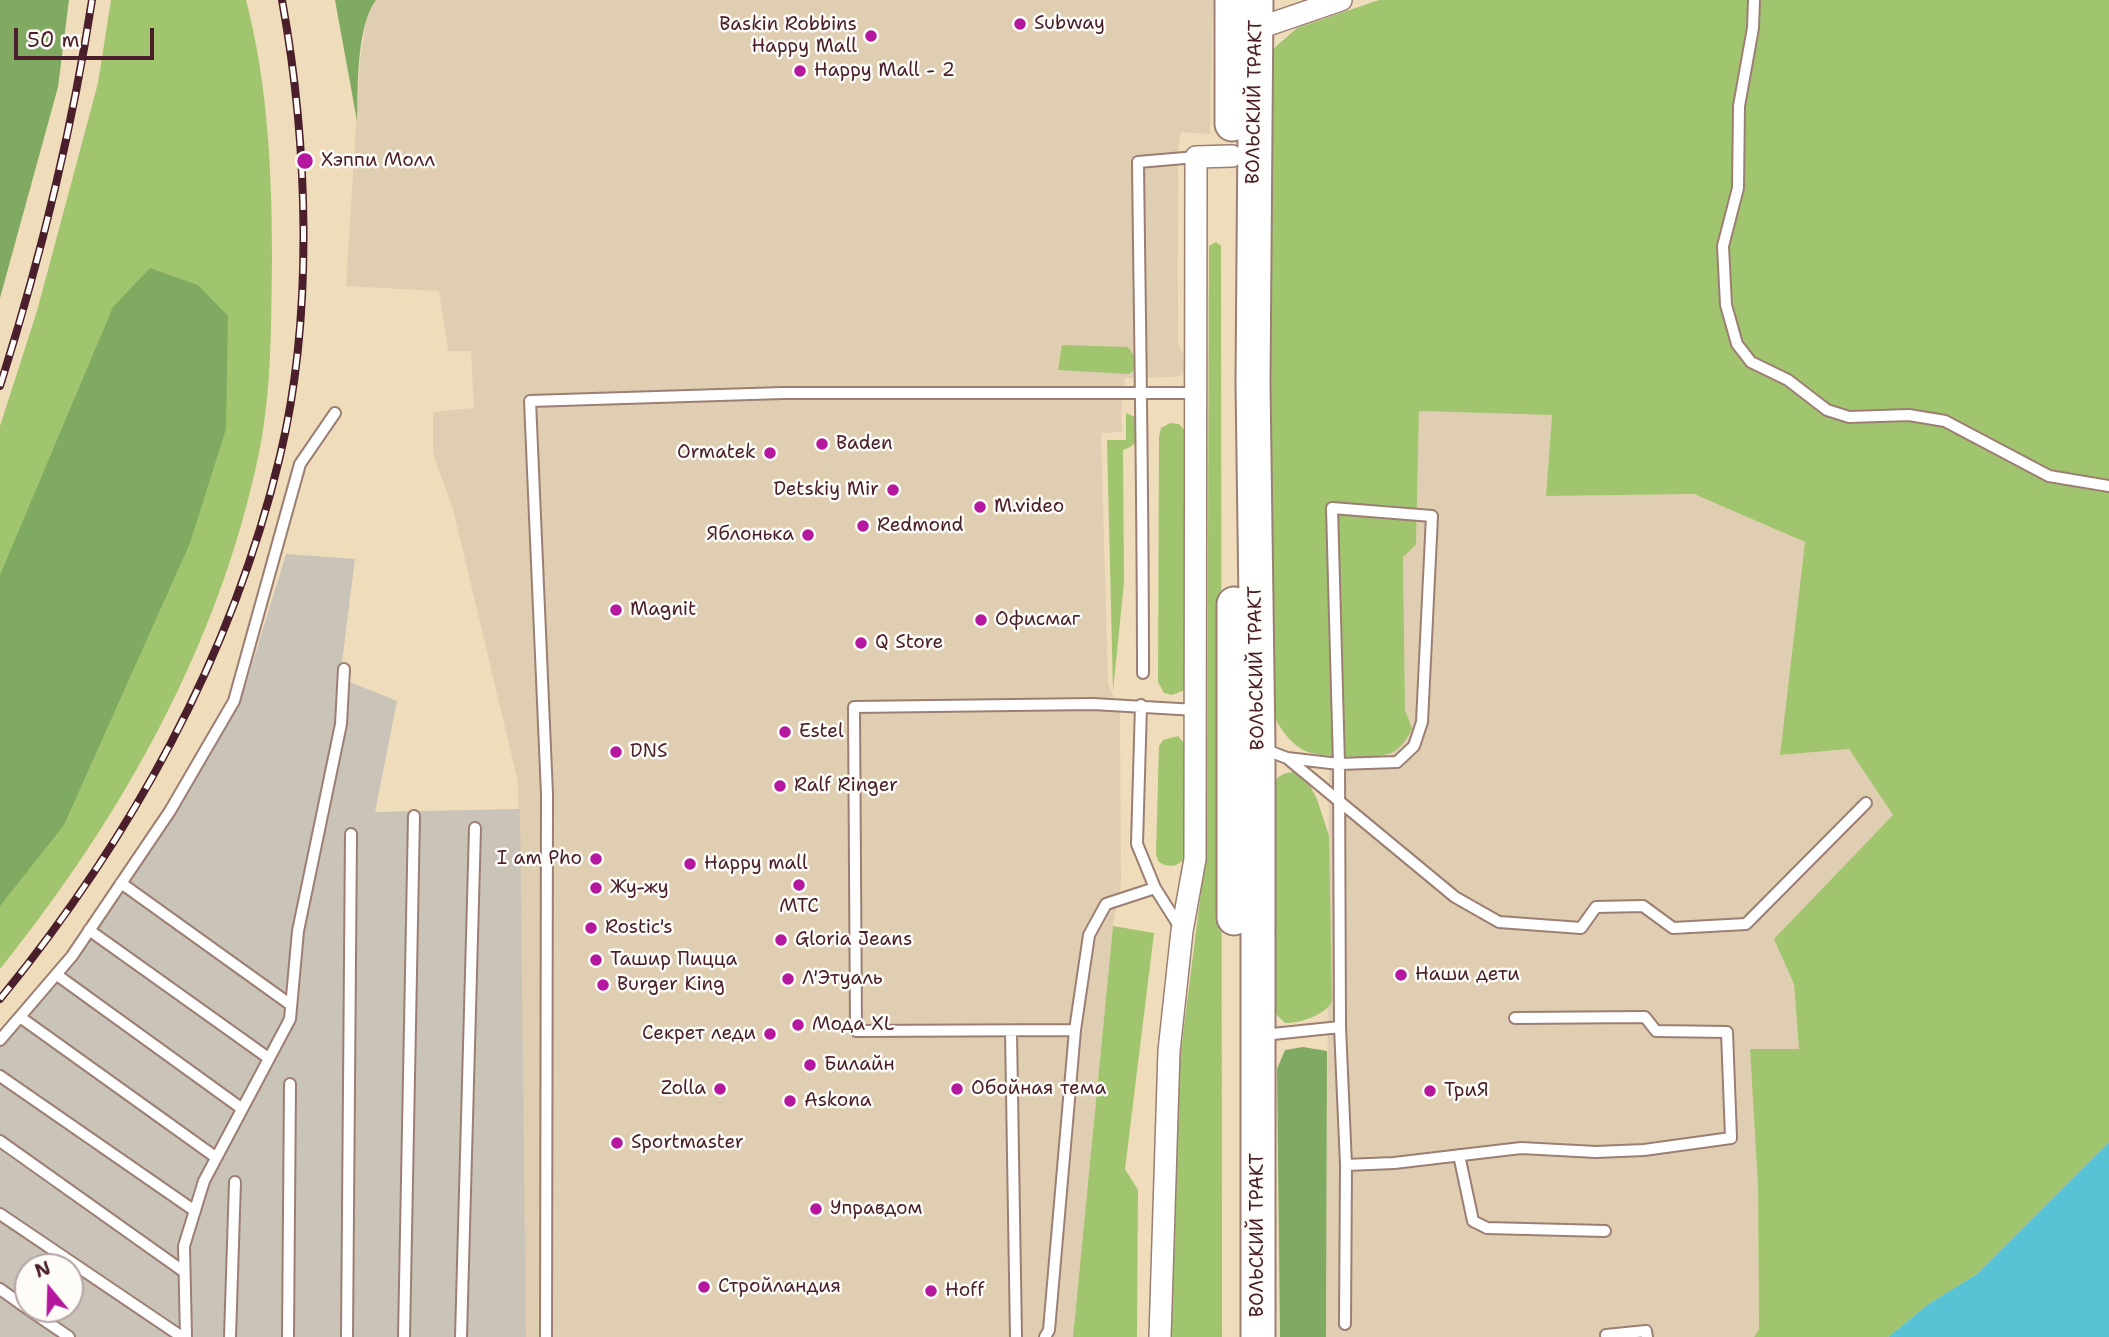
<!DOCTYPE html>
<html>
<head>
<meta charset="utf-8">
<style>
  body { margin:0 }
  #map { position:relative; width:2109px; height:1337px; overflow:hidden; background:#efdcbb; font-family:"Shantell Sans",sans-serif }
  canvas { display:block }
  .north { position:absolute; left:14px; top:1253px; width:70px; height:70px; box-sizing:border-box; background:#fdfcf7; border:2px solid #b5a4a5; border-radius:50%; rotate:341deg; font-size:19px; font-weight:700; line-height:28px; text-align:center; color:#4a1f2b }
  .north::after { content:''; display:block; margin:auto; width:24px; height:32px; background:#b5179e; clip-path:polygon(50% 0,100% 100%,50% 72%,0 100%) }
  .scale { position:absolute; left:14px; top:28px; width:140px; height:32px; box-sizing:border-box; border:4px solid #4a1f2b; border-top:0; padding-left:9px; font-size:21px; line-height:24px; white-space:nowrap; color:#4a1f2b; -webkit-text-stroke:5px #fdfcf7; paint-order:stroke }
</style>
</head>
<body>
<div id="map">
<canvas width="2109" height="1337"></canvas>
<div class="north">N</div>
<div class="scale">50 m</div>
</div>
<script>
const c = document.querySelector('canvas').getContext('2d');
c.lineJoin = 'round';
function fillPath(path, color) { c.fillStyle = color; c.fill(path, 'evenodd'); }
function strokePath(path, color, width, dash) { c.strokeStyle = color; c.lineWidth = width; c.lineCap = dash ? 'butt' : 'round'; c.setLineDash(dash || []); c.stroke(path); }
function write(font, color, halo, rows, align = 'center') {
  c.font = font + ' "Shantell Sans",sans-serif'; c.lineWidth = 5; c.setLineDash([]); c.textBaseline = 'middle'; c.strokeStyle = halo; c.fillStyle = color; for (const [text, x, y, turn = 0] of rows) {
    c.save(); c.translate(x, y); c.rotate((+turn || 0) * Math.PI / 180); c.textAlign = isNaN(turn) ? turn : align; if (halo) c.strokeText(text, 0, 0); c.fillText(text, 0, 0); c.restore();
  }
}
const built = new Path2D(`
  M376 0H1213L1210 134 1181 132 1178 149V344L1187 360 1186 374 1175 377 1125 378 1121 411 1122 432 1101 433 1108 684 1120 711 1121 884 1113 926 1073 1337H526L518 782 453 509 433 454V412L474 408 471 351H448L439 291 346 286 360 61 368 10Z
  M1419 411 1552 415 1546 496 1694 494 1805 542 1780 755 1849 749 1893 815 1775 939 1794 984 1799 1049H1750L1758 1187 1759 1329 1754 1337H1326L1329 756 1389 755 1412 728 1405 710 1403 557 1416 545Z`);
const industrial = new Path2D(`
  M286 554 355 559 340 678 397 701 375 812 520 809 526 1337H0V1034L74 947 214 739 246 684ZM28 1267H70V1309H28Z`);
const green = new Path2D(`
  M111 0H246C268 84 272 172 272 258 271 322 272 390 259 453 219 645 122 817 0 969V426L37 311 98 83Z
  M1379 0H2109V1142L1977 1274 1930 1303 1888 1337H1754L1759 1329 1758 1187 1750 1049H1799L1794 984 1774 939 1893 815 1849 749 1780 755 1805 542 1694 494 1546 496 1552 415 1419 411 1416 545 1403 557 1405 710 1412 728C1408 738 1401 748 1391 753 1378 759 1317 758 1303 750 1286 740 1278 724 1269 707L1266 69 1273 49 1297 28Z
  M1216 242 1221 246 1222 1337H1168L1177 1082 1207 844 1209 246Z
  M1062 345 1128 347 1135 357 1133 371 1129 374 1058 370Z
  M1126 413 1137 418C1139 434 1141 444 1123 450L1124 582 1113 691 1107 440H1126Z
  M1170 423 1179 424 1188 434 1185 690 1172 695 1164 693 1158 682 1159 437 1161 428Z
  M1178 736 1187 747 1186 856C1179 867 1169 869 1158 861L1156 853 1159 746 1163 740Z
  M1294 772 1308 782 1317 799 1329 836 1332 1002C1323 1016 1301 1023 1285 1023L1274 1012 1270 790C1275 778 1280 773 1294 772Z
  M1113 926 1154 933 1125 1169 1138 1190 1137 1337H1073Z`);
const forest = new Path2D(`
  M0 0H69L58 87 0 298Z
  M335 0H376C356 27 358 88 357 121Z
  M150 268 198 285 228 316 226 429 190 543 64 825 0 906V575L113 307Z
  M1303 1047 1327 1051 1326 1337H1280L1277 1069 1285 1050Z`);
const water = new Path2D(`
  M2109 1142V1337H1888L1930 1303 1977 1274Z`);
const service = new Path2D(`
  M1754 0 1753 28 1739 106 1738 188 1723 246 1726 305 1737 344 1751 362 1788 380 1827 410 1849 417 1909 415 1945 421 2049 476 2109 486
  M1143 673C1143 502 1140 332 1138 162L1196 157
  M1141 705 1137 844 1155 888 1181 929
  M1261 748 1287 758 1455 897 1499 922 1581 928 1596 907 1643 906 1673 928 1746 924 1866 803
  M1287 758 1339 764 1397 762 1414 746 1422 722 1432 516 1332 508 1339 764 1340 1027 1346 1165 1345 1324
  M121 883 291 1005
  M89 930 267 1057
  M57 975 241 1108
  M20 1017 214 1156
  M1075 1030 856 1031 854 707 1093 704 1196 710
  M1011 1031 1016 1337
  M1263 1035 1340 1027
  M0 1040 72 956 170 811 234 701 300 464 335 413
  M0 1076 195 1211
  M0 1141 183 1271
  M1459 1155 1473 1221 1487 1228 1605 1231
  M1346 1165 1394 1163 1521 1148 1596 1152 1644 1150 1731 1138 1727 1032 1656 1031 1645 1017 1515 1018
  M0 1214 182 1337
  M0 1289 28 1309
  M28 1309 69 1337
  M1606 1335 1646 1331 1647 1337
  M186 1337 184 1246 204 1181 290 1019 298 931 341 724 344 669
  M230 1337 235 1182
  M288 1337 290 1084
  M347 1337 351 834
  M404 1337 414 816
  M461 1337 475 828
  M546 1337 547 794 530 401 783 393H1196
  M1045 1337 1049 1330 1075 1030 1089 935 1106 904 1155 888`);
const minor = new Path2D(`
  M1256 29 1341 0
  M1160 1337 1169 1051 1182 931 1195 859 1196 157 1232 156`);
const primary = new Path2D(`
  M1232 0V124
  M1256 0 1253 383 1258 747V1337
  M1234 604V918`);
const rail = new Path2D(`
  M0 386C40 260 72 131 92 0
  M0 999C130 840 232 657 280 456 314 315 308 143 282 0`);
const markers = [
  [1020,24,7,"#b5179e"],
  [871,36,7,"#b5179e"],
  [800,71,7,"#b5179e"],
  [305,161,9,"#b5179e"],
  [822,444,7,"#b5179e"],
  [770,453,7,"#b5179e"],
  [893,490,7,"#b5179e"],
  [980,507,7,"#b5179e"],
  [863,526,7,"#b5179e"],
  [808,535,7,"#b5179e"],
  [616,610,7,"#b5179e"],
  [981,620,7,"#b5179e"],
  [861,643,7,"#b5179e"],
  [785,732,7,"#b5179e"],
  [616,752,7,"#b5179e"],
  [780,786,7,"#b5179e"],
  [596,859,7,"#b5179e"],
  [690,864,7,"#b5179e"],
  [799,885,7,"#b5179e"],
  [596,888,7,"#b5179e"],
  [591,928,7,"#b5179e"],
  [781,940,7,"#b5179e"],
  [596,960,7,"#b5179e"],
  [1401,975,7,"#b5179e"],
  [788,979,7,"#b5179e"],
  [603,985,7,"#b5179e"],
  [798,1025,7,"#b5179e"],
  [770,1034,7,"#b5179e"],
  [810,1065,7,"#b5179e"],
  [720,1089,7,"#b5179e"],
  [957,1089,7,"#b5179e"],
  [1430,1091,7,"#b5179e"],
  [790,1101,7,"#b5179e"],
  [617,1143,7,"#b5179e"],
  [816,1209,7,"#b5179e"],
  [704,1287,7,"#b5179e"],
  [931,1291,7,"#b5179e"]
];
const poiNames = [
  ["Subway",1034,24],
  ["Baskin Robbins",857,25,"right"],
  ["Happy Mall",857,47,"right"],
  ["Happy Mall - 2",814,71],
  ["Хэппи Молл",321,161],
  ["Baden",836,444],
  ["Ormatek",756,453,"right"],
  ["Detskiy Mir",879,490,"right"],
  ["M.video",994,507],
  ["Redmond",877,526],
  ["Яблонька",794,535,"right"],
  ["Magnit",630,610],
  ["Офисмаг",995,620],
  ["Q Store",875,643],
  ["Estel",799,732],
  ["DNS",630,752],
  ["Ralf Ringer",794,786],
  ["I am Pho",582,859,"right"],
  ["Happy mall",704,864],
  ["Жу-жу",610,888],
  ["МТС",799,907,"center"],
  ["Rostic's",605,928],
  ["Gloria Jeans",795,940],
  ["Ташир Пицца",610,960],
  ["Наши дети",1415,975],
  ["Л'Этуаль",802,979],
  ["Burger King",617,985],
  ["Мода XL",812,1025],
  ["Секрет леди",756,1034,"right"],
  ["Билайн",824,1065],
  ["Zolla",706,1089,"right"],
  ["Обойная тема",971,1089],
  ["ТриЯ",1444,1091],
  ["Askona",804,1101],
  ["Sportmaster",631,1143],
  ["Управдом",830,1209],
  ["Стройландия",718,1287],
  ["Hoff",945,1291]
];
const streetNames = [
  ["ВОЛЬСКИЙ ТРАКТ",1255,102,-89],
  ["ВОЛЬСКИЙ ТРАКТ",1257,668,-91],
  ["ВОЛЬСКИЙ ТРАКТ",1258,1235,-90]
];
fillPath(built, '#dfceb1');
fillPath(industrial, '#c9c3b8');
fillPath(green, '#a1c56f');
fillPath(forest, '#80aa62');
fillPath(water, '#59c2d5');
strokePath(service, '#9c7e73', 14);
strokePath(minor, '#9c7e73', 24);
strokePath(primary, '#9c7e73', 37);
strokePath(service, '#fff', 10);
strokePath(minor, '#fff', 21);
strokePath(primary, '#fff', 33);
strokePath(rail, '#4a1f2b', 8);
strokePath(rail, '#fdfcf7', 5, [16]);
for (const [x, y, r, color] of markers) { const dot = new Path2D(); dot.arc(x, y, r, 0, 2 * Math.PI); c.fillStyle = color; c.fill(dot); strokePath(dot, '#fdfcf7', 2.5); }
write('19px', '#4a1f2b', '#fdfcf7', poiNames, 'left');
write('19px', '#4a1f2b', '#fdfcf7', streetNames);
</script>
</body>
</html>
